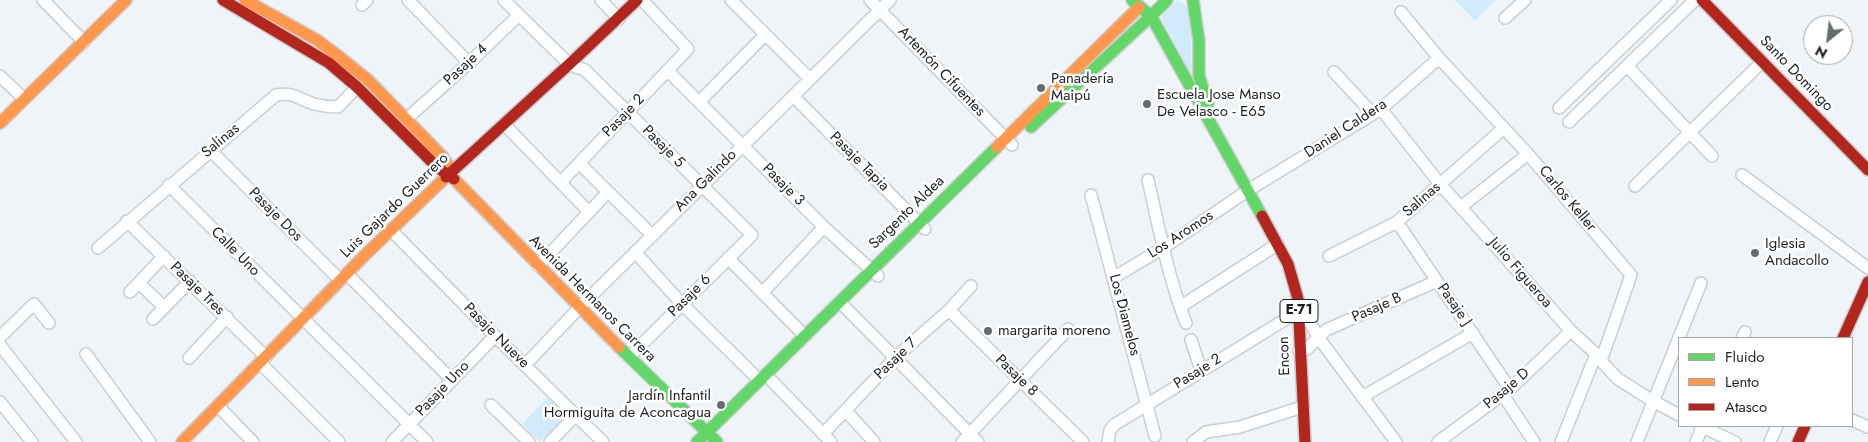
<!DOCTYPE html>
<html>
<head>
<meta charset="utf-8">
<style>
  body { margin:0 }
  #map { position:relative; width:1868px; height:442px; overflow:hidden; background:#eef4f8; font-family:Jost,sans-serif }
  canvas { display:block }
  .legend { position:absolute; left:1678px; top:337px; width:175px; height:90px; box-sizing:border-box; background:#fff; border:1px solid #a5a6a7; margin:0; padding:6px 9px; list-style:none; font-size:15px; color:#1d2123 }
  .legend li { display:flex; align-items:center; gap:10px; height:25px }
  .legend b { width:25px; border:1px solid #a5a6a7 }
  .north { position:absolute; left:1803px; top:15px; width:50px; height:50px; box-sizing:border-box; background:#fff; border:1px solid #a5a6a7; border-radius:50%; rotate:209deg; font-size:14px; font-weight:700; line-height:20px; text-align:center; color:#1d2123 }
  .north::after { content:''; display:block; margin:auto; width:18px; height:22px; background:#666b6e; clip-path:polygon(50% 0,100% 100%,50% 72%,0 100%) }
</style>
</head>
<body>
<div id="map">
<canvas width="1868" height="442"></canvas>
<ul class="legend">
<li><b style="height:6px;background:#63d668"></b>Fluido</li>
<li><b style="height:6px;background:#ff974d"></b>Lento</li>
<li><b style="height:6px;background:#b3261e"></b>Atasco</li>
</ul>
<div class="north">N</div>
</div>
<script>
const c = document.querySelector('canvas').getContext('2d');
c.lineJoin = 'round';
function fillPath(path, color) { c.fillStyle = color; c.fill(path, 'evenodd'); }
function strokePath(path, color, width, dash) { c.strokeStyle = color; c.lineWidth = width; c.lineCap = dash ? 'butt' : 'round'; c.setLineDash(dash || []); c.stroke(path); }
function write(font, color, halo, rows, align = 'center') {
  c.font = font + ' Jost,sans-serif'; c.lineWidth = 5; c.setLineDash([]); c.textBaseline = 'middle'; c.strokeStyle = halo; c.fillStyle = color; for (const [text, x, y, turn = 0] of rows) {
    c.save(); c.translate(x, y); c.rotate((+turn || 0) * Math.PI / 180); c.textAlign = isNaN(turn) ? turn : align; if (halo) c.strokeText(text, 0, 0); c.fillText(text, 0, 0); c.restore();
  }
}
const green = new Path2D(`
  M1178 0 1187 6 1190 11 1192 77 1162 19 1164 12Z
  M1455 0H1496L1475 21Z
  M547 398 566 416 540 442 522 424Z`);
const street = new Path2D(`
  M43 0 84 42
  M408 0 469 63
  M504 0 570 65 585 70 752 235 629 357
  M601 0 619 19
  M731 0 810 79
  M870 0 1012 145
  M362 5 367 0
  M1401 12 1439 58 1528 154 1631 275 1601 361
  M1505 18 1525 0
  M1627 66 1712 156
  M668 71 824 227 878 276
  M1334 72 1373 114
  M0 76 24 99
  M793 96 925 229
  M699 102 765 35
  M1559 108 1671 0
  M1381 109 1440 184 1571 331 1596 354 1601 361 1618 379 1653 401 1679 415
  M412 114 469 63 519 15
  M1569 122 1695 0
  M504 124 589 212
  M210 150 340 280
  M579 163 652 235
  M1742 175 1868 268
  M1148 180C1159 228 1168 277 1186 323
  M561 182 688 49 642 0
  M169 185 427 442
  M1635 186 1762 62
  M1091 195 1155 436
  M1461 207 1528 154
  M127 221 266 357
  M1397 222 1510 389
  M391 230 495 336 603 442
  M98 248 276 95C294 92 298 99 314 104 322 106 329 107 338 107L357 87
  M635 252 682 304 759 380
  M1329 256 1397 222 1504 128
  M728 258 804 335
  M538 266 608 192
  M347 274 452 380
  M1113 278 1163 248 1247 191 1381 109 1439 58
  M139 283 164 307
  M130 292 164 256
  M762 293 824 227
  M840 302 978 442
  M1301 305 1318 337 1396 442
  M1180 307 1278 244
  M949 310 1083 442
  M153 319 190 281
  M0 337 34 304 49 323
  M1742 338 1745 332
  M1191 340 1201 370
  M0 345 76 442
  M1299 351 1307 349 1326 330 1437 281
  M86 354 150 442
  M189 358 227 317
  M260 363 339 442
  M525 365 580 307 890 0
  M772 381 831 442
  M1503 395 1534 442
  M1362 397 1473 333
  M0 402 32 442
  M491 405 529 442
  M218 406 253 442
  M846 411 874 442
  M1852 420 1868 427
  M1700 426 1735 442
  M824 433 895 358 949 310 971 286
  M392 442 495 336
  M550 442 576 415
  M962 442 1068 329
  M1108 442 1110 430 1114 425 1299 311
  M1193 442 1206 432 1240 427 1302 407
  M1438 442 1510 389 1571 331
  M1561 442 1596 354
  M1637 442 1701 283
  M1696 442 1703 426
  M1770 442 1777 426`);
const fast = new Path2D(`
  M1132 0 1151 16 1262 216
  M1193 0 1199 41V76L1208 104
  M1151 16 1167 0
  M1031 127 1151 16
  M619 347 717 442
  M697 442 997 147`);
const slow = new Path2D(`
  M245 0 317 40 337 55 368 80 443 157 448 165 449 174
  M0 123 126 0
  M997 147 1139 7
  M454 179 619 347
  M182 442 365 255 446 177`);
const jam = new Path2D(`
  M223 0 329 63 357 87 438 168 454 179
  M1702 0 1868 170
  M446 177 576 58 637 0
  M1262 216 1288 264 1298 299 1305 442
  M1843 338 1868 282
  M1798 442 1805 426`);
const markers = [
  [1041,88,5,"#666b6e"],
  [1147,104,5,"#666b6e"],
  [1755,253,5,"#666b6e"],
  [988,331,5,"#666b6e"],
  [721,405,5,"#666b6e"]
];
const shields = [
  [1299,311,38]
];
const shieldNames = [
  ["E-71",1299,311]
];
const streetNames = [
  ["Pasaje 4",466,65,-43],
  ["Artemón Cifuentes",941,72,46],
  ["Santo Domingo",1796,74,46],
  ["Pasaje 2",624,116,-46],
  ["Daniel Caldera",1346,129,-33],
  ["Salinas",221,141,-40],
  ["Pasaje 5",663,147,45],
  ["Pasaje Tapia",859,162,45],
  ["Ana Galindo",706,181,-45],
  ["Pasaje 3",783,185,45],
  ["Carlos Keller",1567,199,50],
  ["Salinas",1422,200,-41],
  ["Luis Gajardo Guerrero",395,206,-44],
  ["Sargento Aldea",907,213,-44],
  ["Pasaje Dos",275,215,45],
  ["Los Aromos",1181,235,-33],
  ["Calle Uno",235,252,45],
  ["Julio Figueroa",1520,273,49],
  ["Pasaje Tres",197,289,44],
  ["Pasaje 6",690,296,-45],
  ["Avenida Hermanos Carrera",592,299,45],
  ["Pasaje J",1454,305,55],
  ["Pasaje B",1377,308,-24],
  ["Los Diamelos",1124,315,75],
  ["Pasaje Nueve",496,336,45],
  ["Encon",1285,356,-92],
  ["Pasaje 7",896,359,-44],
  ["Pasaje 2",1198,372,-32],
  ["Pasaje 8",1016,376,44],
  ["Pasaje Uno",443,389,-46],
  ["Pasaje D",1507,389,-40]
];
const poiNames = [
  ["Panadería",1051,79],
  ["Maipú",1051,96],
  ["Escuela Jose Manso",1157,95],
  ["De Velasco - E65",1157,112],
  ["Iglesia",1765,244],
  ["Andacollo",1765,261],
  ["margarita moreno",998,331],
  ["Jardín Infantil",711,396,"right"],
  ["Hormiguita de Aconcagua",711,413,"right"]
];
fillPath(green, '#d2ebfa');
strokePath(street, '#caced1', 14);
strokePath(fast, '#caced1', 14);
strokePath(slow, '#caced1', 14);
strokePath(jam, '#caced1', 14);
strokePath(street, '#fcfdfe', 11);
strokePath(fast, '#63d668', 11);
strokePath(slow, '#ff974d', 11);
strokePath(jam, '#b3261e', 11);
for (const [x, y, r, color] of markers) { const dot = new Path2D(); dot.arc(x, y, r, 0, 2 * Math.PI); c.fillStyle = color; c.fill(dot); strokePath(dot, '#fff', 2); }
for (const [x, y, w] of shields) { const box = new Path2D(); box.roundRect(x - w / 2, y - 11.5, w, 23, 4); c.fillStyle = '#fff'; c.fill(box); strokePath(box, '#1d2123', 1); }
write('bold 14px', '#1d2123', null, shieldNames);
write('15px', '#1d2123', '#fff', streetNames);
write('15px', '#1d2123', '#fff', poiNames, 'left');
</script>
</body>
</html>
